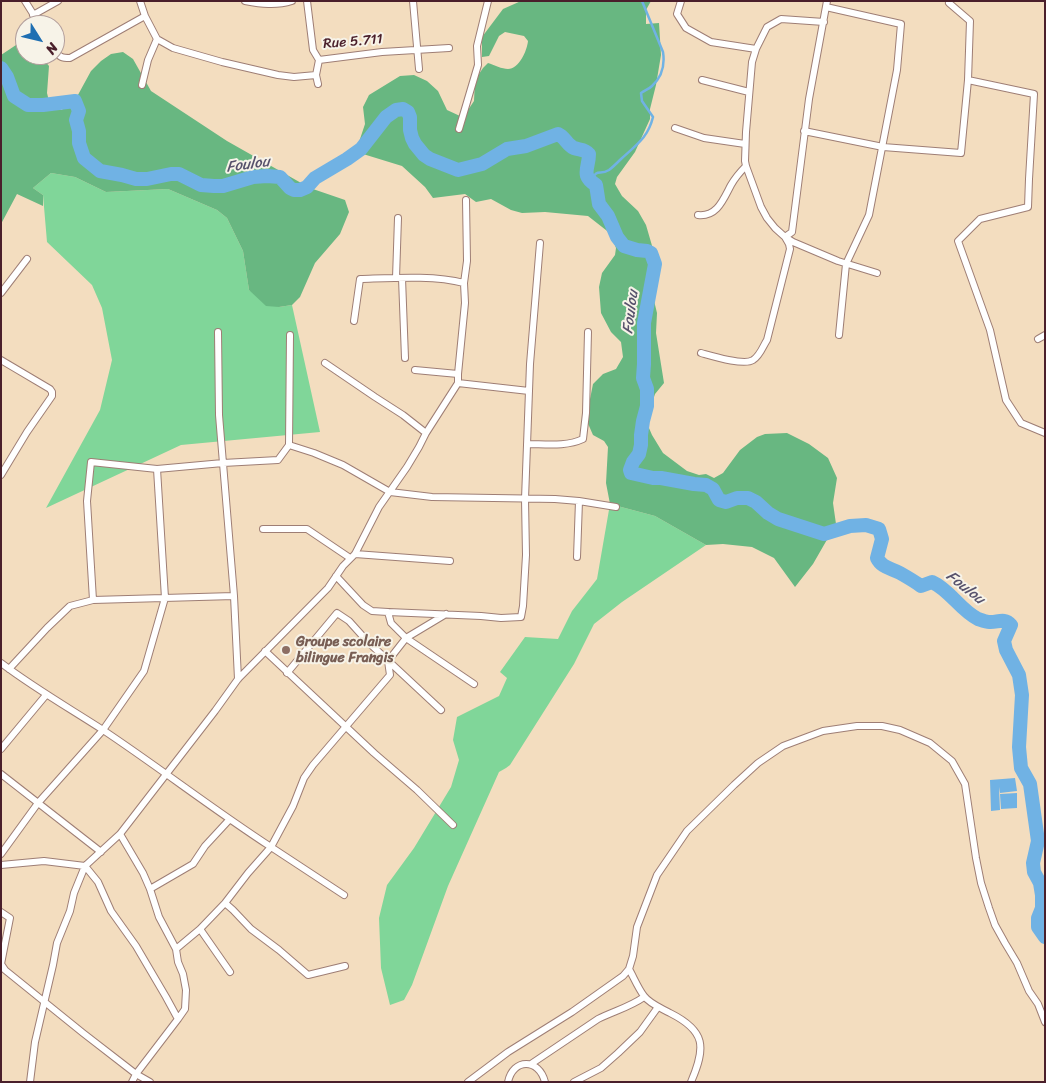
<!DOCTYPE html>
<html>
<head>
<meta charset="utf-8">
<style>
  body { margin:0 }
  #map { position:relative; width:1046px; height:1083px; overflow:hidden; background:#f3ddbf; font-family:Sriracha,sans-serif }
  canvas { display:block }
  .frame { position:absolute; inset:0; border:2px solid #4a1f2b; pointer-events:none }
  .north { position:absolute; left:15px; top:15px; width:50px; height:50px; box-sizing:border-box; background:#f7f3e8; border:1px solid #b29e9c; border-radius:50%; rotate:126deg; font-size:14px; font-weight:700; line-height:20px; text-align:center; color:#4a1f2b }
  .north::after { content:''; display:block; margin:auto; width:18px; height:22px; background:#1f6fb2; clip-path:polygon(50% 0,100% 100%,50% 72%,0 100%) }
</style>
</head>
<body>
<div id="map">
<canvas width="1046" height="1083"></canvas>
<div class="frame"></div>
<div class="north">N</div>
</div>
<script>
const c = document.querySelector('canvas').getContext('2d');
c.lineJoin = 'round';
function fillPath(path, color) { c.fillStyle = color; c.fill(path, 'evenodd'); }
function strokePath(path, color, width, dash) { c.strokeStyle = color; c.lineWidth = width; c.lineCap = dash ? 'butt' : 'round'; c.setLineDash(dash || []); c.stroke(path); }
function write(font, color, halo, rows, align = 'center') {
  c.font = font + ' Sriracha,sans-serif'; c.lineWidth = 4; c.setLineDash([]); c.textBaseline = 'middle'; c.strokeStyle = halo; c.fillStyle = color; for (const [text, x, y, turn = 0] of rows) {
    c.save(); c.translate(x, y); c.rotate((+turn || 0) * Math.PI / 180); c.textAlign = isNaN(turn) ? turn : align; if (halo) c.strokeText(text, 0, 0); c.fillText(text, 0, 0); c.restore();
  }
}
const green = new Path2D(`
  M51 173 75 177 106 192 168 189 217 210 227 218 243 251 249 290 279 307 292 305 320 432 181 445 46 508 100 410 112 360 102 308 92 285 47 242 43 195 33 188Z
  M610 504 655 516 706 545 622 602 594 624 574 664 510 765 506 768 499 772 448 886 412 985 404 1000 390 1005 381 968 379 918 387 885 414 848 451 787 459 760 453 740 457 717 499 696 507 678 500 672 525 637 558 639 572 611 597 579Z`);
const forest = new Path2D(`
  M521 1H651L646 10V24L659 23 661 55 656 85 650 109V119L635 152 617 177 615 184 622 196 638 211 646 225 655 256V267L649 280 657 313 656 333 664 383 655 394 646 421 652 435 663 453 687 471 699 475 706 474 714 478 723 473 740 450 757 437 765 434 787 433 809 444 828 458 837 478 833 503 836 524 813 564 795 587 774 558 752 547 723 544 706 545 655 516 610 504 606 483 608 447 604 441 593 435 586 419 593 384 603 374 616 369 623 357 621 342 611 332 601 313 599 287 602 273 615 255 616 248 611 234 588 216 545 212 522 213 511 210 491 199 476 202 465 194 433 198 425 187 402 166 350 150 358 145 365 124 363 107 369 95 400 76 414 75 427 81 438 91 447 110 460 116 466 113 474 101 475 80 483 68 488 63C494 65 502 69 508 69 519 69 527 51 528 41L524 36 505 32 499 36 489 56 482 57V37L503 9Z
  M22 41 25 43V55H40L49 66 47 93 50 105 61 110 73 104 91 71 101 61 111 54 123 52 133 59 151 91 227 141 310 188 345 200 349 212 340 234 315 263 300 297 292 305 279 307 266 306 249 290 243 251 227 218 217 210 168 189 106 192 75 177 51 173 33 188 43 195V206L17 194 1 224V55Z`);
const water = new Path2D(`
  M1015 778 1017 791 1000 793 999 787 1000 810 991 811 990 780Z
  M1017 793V808L1001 809 1000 794Z`);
const stream = new Path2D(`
  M591 181C598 167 599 176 609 170 613 167 617 163 621 159 636 145 648 138 653 117L642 101 641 93C645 90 649 89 652 86 662 77 665 65 663 52L642 1`);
const river = new Path2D(`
  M1 68 7 77 14 96 28 105H43L75 101 79 111 76 120 79 131V143L84 158 100 171 122 175 136 179H147L171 174H179L201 185 214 186H223L253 177 267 176 280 177 290 188 294 190H300L307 187 315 178 347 159 361 149 386 117 396 110 403 109 408 112 410 117V130L412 138 415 144 424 155 430 159 458 170 482 164 507 149 526 146 558 134C565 137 567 145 574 148 580 150 585 149 589 154 589 169 580 175 596 185L599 204 608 216 617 237 624 246 637 250 647 251 651 253 655 264 644 323V364L643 378 647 389V406L643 421 641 435V445L639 454 633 462 630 470 631 473 653 478H661L694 484 706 485 713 489 719 500 726 502 737 498H748L756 502 768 513 778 519 824 534 850 526 866 525 879 529 882 539 877 558C882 568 891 568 900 573 907 577 914 581 921 586L932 582C950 590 960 610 978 619 981 620 986 622 989 622 997 623 1004 617 1011 625L1004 641 1006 650 1019 675 1022 695 1019 747 1021 768 1030 784 1038 841 1033 863 1034 872 1040 883 1042 895V908L1038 918V927L1045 937`);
const minor = new Path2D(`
  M25 1 40 25
  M140 1 145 16 157 39 173 48 222 62 278 75 294 77 316 75
  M245 1C261 4 276 6 292 1
  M307 1 313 50 319 60 382 52 449 48
  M413 1 419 69
  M681 1 677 14 686 28 711 42 756 49
  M826 7 901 24 897 70 869 215 846 264 839 335
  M33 15 58 1
  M824 22 781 19 767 27 756 49 752 62 746 132 745 161 746 166 761 207 767 218 775 228 785 237 793 242 838 261 877 273
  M55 51C59 57 62 58 70 58L145 16
  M702 80 749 92
  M968 80 1034 94 1029 179 1028 207 980 219 958 241 990 330 1006 400 1021 423 1045 433
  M318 84 316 75 319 60
  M142 85 148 60 157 39
  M675 128 704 138 745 144
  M459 129 478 65 477 46 488 1
  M804 131 883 147 961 153 968 80 970 21 949 3
  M698 215C717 217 723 200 731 185 735 178 740 172 746 166
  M396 278 398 218
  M402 278 405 358
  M1 293 27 259
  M354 321 360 279C392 278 434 275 464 283
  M218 332 219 415 234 596 238 679
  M290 335 289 445 314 453 343 465 390 492 432 497 555 499 579 501 577 557
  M1038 339 1045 335
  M701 353C712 356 744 366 753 360 760 356 763 346 767 340L790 249 789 244 785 237 792 232 809 99 827 1
  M1 360 50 389 52 392V396L27 432 1 475
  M325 363 375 397 403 415 426 433
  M415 370 458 374
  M458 383 529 391
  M527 444C545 444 566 447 583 439L586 413 588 332
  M579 501 616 507
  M263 529H307L350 558
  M355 554 450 561
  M336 576 363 605 372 611 388 612 481 616 501 618 521 617 523 606 526 555 525 499 530 364 540 243
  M93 600 87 501 91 462 157 469 223 463 278 460 289 445
  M388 612 391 623 406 638 474 684
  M265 651 374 753 417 790 453 825
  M1 663C34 688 69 708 103 730 160 768 214 810 271 847L293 806 304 778 313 765 390 675 388 661 406 638 446 614
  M9 669 47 628 70 606 93 600 234 596
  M287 673 337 613 349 621 367 641 441 710
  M1 749 46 695
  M1 774 101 852
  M120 834 143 873 150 889 159 917 176 949
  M1 854 38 803 103 730 144 671 165 598 157 469
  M1 865 44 861 85 866 120 834 215 711 238 679 328 588 343 566 355 554 379 507 407 467 419 447 426 433 458 383V374L465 303 464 283 467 261 466 200
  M85 866 98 882 111 911 136 946 166 997 178 1019
  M150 889 193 864 205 846 229 820
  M225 903 233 910 251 929 279 950 308 975 345 966
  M1 912 10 918 1 964 5 970 83 1033 136 1074 178 1019 185 1009 186 990 183 974 178 962 176 949 200 929 225 903 248 873 271 847 344 895
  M200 929 230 972
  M629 969C634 978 638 988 644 996 650 1004 661 1008 670 1013 706 1031 706 1047 691 1082
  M531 1064 598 1019C614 1011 630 1007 644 997
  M30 1082 35 1042 53 965 57 943 70 911 74 893 85 866
  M132 1082 136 1074 150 1082
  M468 1082 508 1052 572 1012 623 976 629 969 633 956 637 927 657 875 687 831 734 785 758 763 783 746 823 731 857 726H882L900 730 930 743 952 761 965 784 976 858 981 883 989 908 995 925 1005 943 1017 963 1029 991 1038 1004 1045 1022
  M508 1082C513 1058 539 1058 545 1082
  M574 1082 601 1068 618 1053 640 1032 658 1007`);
const markers = [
  [286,650,5,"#8d6e63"]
];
const streetNames = [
  ["Rue 5.711",353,42,-5]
];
const educationNames = [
  ["Groupe scolaire",296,642],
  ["bilingue Frangis",296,658]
];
const waterNames = [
  ["Foulou",248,165,-8],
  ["Foulou",631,312,-83],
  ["Foulou",965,588,38]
];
fillPath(green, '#80d699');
fillPath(forest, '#68b781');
fillPath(water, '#70b2e4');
strokePath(stream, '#70b2e4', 2.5);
strokePath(river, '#70b2e4', 14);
strokePath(minor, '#9e7e75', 8);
strokePath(minor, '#fff', 6);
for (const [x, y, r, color] of markers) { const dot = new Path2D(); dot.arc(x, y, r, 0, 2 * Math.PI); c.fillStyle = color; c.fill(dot); strokePath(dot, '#f7f3e8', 2); }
write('14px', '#4a1f2b', '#f7f3e8', streetNames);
write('bold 14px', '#785e54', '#f7f3e8', educationNames, 'left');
write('italic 15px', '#57526c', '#f7f3e8', waterNames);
</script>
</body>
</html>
